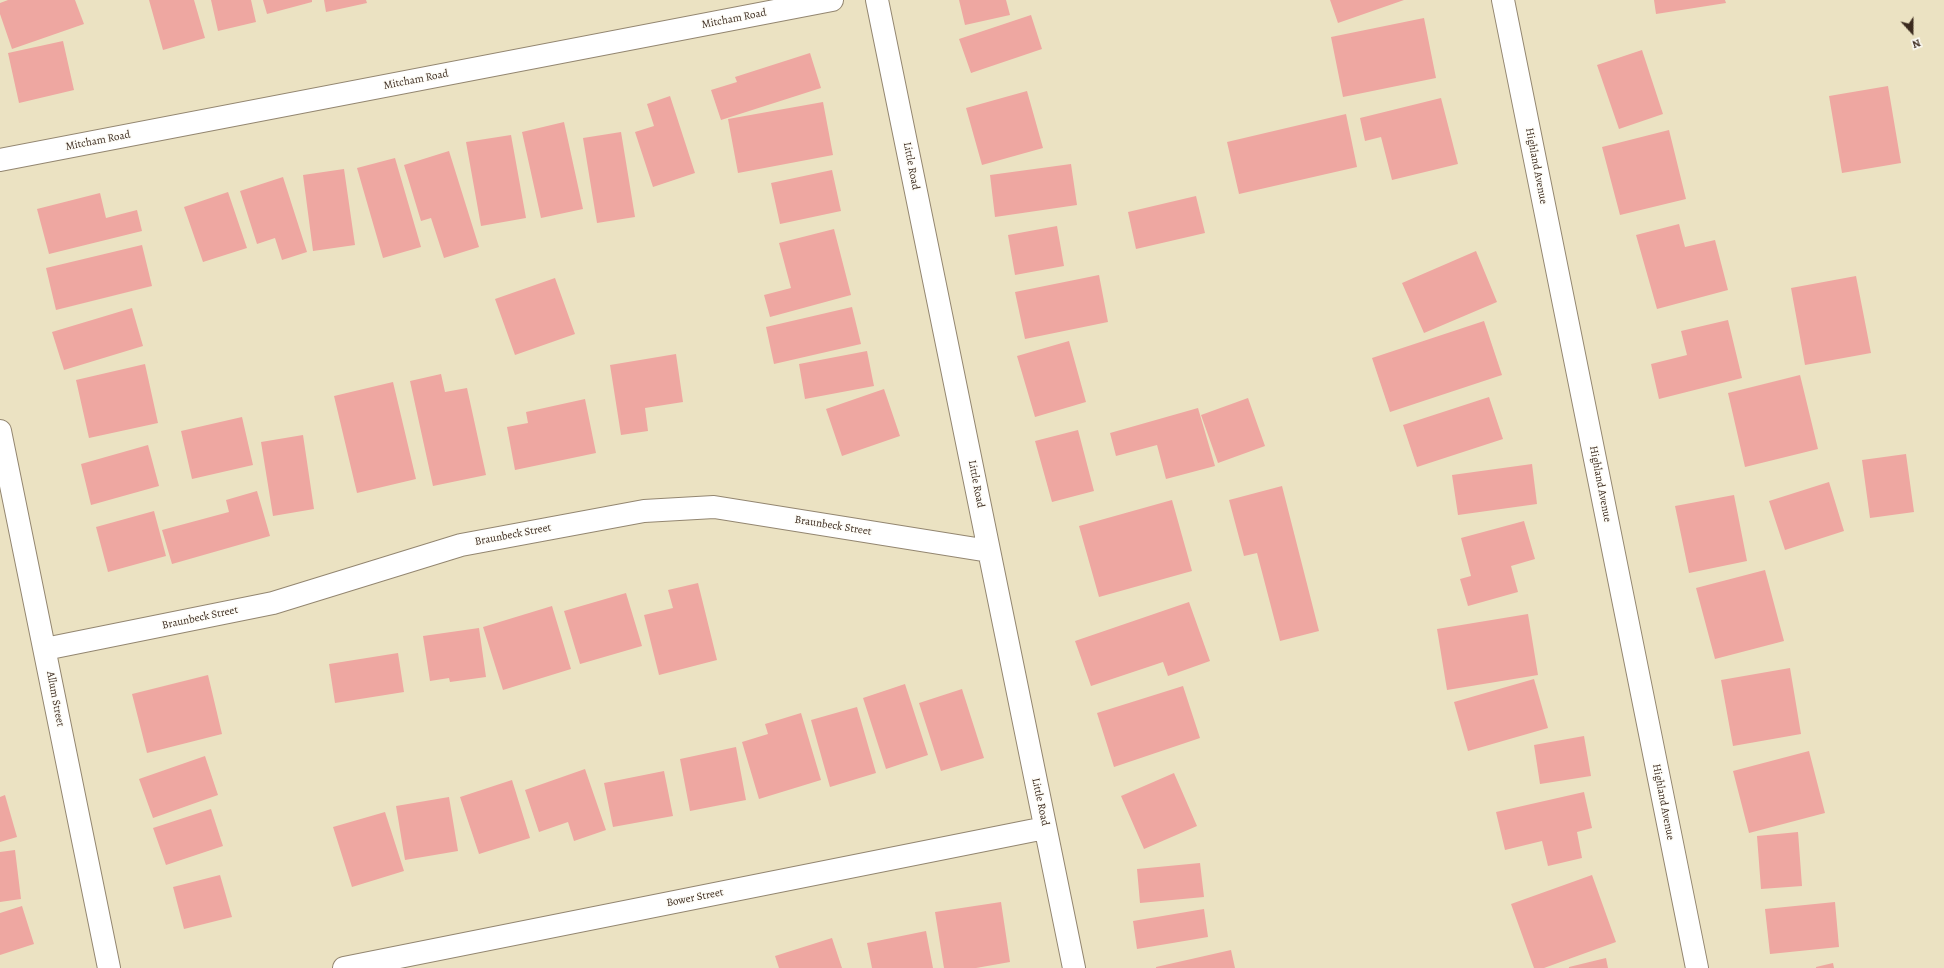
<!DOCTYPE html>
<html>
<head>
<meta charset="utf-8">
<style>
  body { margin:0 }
  #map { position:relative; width:1944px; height:968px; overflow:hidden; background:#ebe2c2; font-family:Alegreya,serif }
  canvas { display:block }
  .north { position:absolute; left:1892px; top:12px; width:40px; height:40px; -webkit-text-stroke:3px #fdfcf7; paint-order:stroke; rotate:159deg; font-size:11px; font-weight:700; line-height:16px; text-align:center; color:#3b2a1e }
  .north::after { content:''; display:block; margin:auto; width:14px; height:18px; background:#3b2a1e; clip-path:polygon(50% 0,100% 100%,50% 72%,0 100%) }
</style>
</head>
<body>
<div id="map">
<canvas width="1944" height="968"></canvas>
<div class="north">N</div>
</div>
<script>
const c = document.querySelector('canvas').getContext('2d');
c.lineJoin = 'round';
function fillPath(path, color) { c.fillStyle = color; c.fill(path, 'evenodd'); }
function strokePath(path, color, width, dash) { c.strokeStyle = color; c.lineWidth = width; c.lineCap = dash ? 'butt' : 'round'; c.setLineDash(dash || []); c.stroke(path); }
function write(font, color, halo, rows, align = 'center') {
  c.font = font + ' Alegreya,serif'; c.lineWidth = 3; c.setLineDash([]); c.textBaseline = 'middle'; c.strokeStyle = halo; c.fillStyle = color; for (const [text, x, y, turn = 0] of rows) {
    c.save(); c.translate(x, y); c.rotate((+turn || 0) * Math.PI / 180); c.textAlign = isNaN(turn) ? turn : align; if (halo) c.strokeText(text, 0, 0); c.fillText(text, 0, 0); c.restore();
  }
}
const building = new Path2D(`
  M8 0H75L84 24 12 49 0 14V3Z
  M149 0H194L205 38 163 50Z
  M211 0H251L256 22 218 31Z
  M263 0H312V2L267 14Z
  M324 0H366L367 3 326 12Z
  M959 0H1006L1010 15 965 25Z
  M1330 0H1404L1338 23Z
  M1654 0H1725L1726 3 1656 14Z
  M1031 15 1042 49 971 73 959 39Z
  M1424 18 1436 78 1343 97 1331 37Z
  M63 41 74 90 19 103 8 53Z
  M1642 50 1663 114 1619 129 1597 65Z
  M810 53 821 88 721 120 711 90 737 82 735 77Z
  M1888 86 1901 163 1842 173 1829 96Z
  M1027 91 1043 148 982 165 966 108Z
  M670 96 695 173 653 187 635 132 654 126 647 104Z
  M1441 98 1458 164 1392 180 1381 137 1365 141 1360 118Z
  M823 102 833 155 738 173 728 119Z
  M1346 114 1357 167 1239 194 1227 142Z
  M564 122 583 209 541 218 522 132Z
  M1669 130 1686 199 1620 215 1602 147Z
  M621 132 635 217 597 223 583 138Z
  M511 135 526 218 481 226 466 142Z
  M449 151 479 247 444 258 431 218 421 221 404 165Z
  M395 158 421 247 383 258 357 168Z
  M1071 164 1077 205 995 217 990 175Z
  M344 169 355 245 313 251 303 175Z
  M832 170 841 211 780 224 771 183Z
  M283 177 307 252 282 260 275 238 257 244 240 191Z
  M228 192 247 248 203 262 184 207Z
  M100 193 106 218 137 210 142 231 49 254 37 209Z
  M1196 196 1205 233 1136 249 1128 212Z
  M1679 224 1685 247 1715 240 1728 290 1657 309 1636 235Z
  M1057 226 1064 266 1015 275 1008 235Z
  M834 229 851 295 770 317 764 295 791 288 779 243Z
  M142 245 152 286 56 310 46 268Z
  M1476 251 1497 302 1424 333 1402 283Z
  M1099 275 1108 322 1025 339 1015 292Z
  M1856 276 1871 353 1805 365 1791 288Z
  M555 278 575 334 515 355 495 299Z
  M852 307 861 344 774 364 766 327Z
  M132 308 143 346 64 370 52 332Z
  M1728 320 1742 378 1659 399 1651 364 1687 355 1681 331Z
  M1484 321 1502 375 1390 412 1372 358Z
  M1069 341 1086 402 1035 417 1017 356Z
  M867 351 874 386 805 399 799 364Z
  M676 354 683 402 645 408 648 431 621 435 610 365Z
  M145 364 158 423 89 438 76 380Z
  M441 374 445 392 467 388 486 475 433 486 410 381Z
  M1800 375 1818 449 1745 467 1728 393Z
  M393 382 416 479 357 493 334 396Z
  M884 389 900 436 842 456 826 409Z
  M1489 397 1503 439 1417 467 1403 425Z
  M1248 398 1265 446 1218 463 1201 415Z
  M585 399 596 453 515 470 507 427 528 423 526 412Z
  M1198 408 1215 466 1166 479 1157 445 1116 456 1110 433Z
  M242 417 253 465 192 479 181 431Z
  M1078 430 1094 491 1052 502 1035 441Z
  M303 435 314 509 273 516 261 442Z
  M148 445 159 486 91 505 81 464Z
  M1906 454 1914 512 1870 518 1862 460Z
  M1532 464 1537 504 1458 515 1452 475Z
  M1829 482 1844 531 1785 550 1769 501Z
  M1282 486 1319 631 1280 641 1257 553 1244 556 1229 500Z
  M257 491 270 536 172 564 162 530 229 512 226 500Z
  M1734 495 1747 561 1689 573 1675 506Z
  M1172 500 1192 571 1099 597 1079 526Z
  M154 511 166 556 108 572 96 527Z
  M1524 521 1535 559 1511 566 1518 592 1468 606 1460 579 1471 576 1461 538Z
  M1765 570 1784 641 1715 659 1696 588Z
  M698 583 717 660 659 675 644 615 673 608 668 590Z
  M626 593 642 646 580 664 564 611Z
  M1189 602 1210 661 1168 676 1163 662 1091 686 1075 641Z
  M552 606 571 669 503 690 483 627Z
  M1528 614 1538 675 1447 690 1437 629Z
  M479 628 486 677 450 682 449 678 430 681 423 636Z
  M398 653 404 692 335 703 329 664Z
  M1790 668 1801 734 1733 746 1721 680Z
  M208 675 222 734 147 753 132 694Z
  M1534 679 1548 728 1468 751 1454 702Z
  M905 684 928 755 886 769 863 698Z
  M1183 686 1200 738 1114 767 1097 713Z
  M962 689 984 758 941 771 919 703Z
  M857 707 876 773 830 787 811 720Z
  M801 713 821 780 759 799 742 742 768 734 765 724Z
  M1584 736 1591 776 1540 784 1534 745Z
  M736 747 746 800 690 811 680 759Z
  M1809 751 1825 813 1749 833 1733 771Z
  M205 756 218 795 153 818 139 779Z
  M585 769 606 830 574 841 568 822 539 832 525 790Z
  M664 771 673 816 613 827 604 783Z
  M1174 773 1197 826 1144 849 1121 796Z
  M512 780 530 838 479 854 460 797Z
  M1584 792 1592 828 1577 832 1582 858 1548 866 1542 841 1505 850 1496 812Z
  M5 795 17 837 0 842V797Z
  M449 797 458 851 405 860 396 806Z
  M211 809 223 846 166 865 153 828Z
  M385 812 404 871 352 887 333 827Z
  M1798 832 1802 886 1761 889 1757 836Z
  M15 850 21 899 0 902V852Z
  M1200 863 1204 897 1140 903 1137 869Z
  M220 875 232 917 184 929 173 887Z
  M1592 875 1616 942 1544 968H1534L1511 904Z
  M1001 902 1010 962 976 968H944L935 912Z
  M1835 902 1839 947 1770 954 1765 909Z
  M22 906 34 944 0 955V913Z
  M1204 909 1208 937 1137 949 1133 921Z
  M926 931 933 968H872L867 943Z
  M832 938 842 968H779L775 956Z
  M1231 950 1235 968H1156V967Z
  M1606 958 1608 968H1569V967Z
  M1833 963 1834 968H1816V967Z`);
const street = new Path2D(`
  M877 0 1074 968
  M1503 0 1697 968
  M0 160 832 0
  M0 431 109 968
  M45 649 273 603 461 545 644 511 714 507 989 551
  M344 968 1045 828`);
const streetNames = [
  ["Mitcham Road",734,19,-11],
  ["Mitcham Road",416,80,-11],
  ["Mitcham Road",98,141,-11],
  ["Little Road",911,166,79],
  ["Highland Avenue",1536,166,79],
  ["Little Road",976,484,79],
  ["Highland Avenue",1600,484,79],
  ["Braunbeck Street",833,526,9],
  ["Braunbeck Street",513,535,-11],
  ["Braunbeck Street",200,618,-12],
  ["Allum Street",55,699,79],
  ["Little Road",1040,802,78],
  ["Highland Avenue",1663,802,79],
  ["Bower Street",695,898,-11]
];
fillPath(building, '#eea7a1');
strokePath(street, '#938670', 24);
strokePath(street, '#fff', 22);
write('11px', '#3b2a1e', '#fdfcf7', streetNames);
</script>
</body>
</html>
